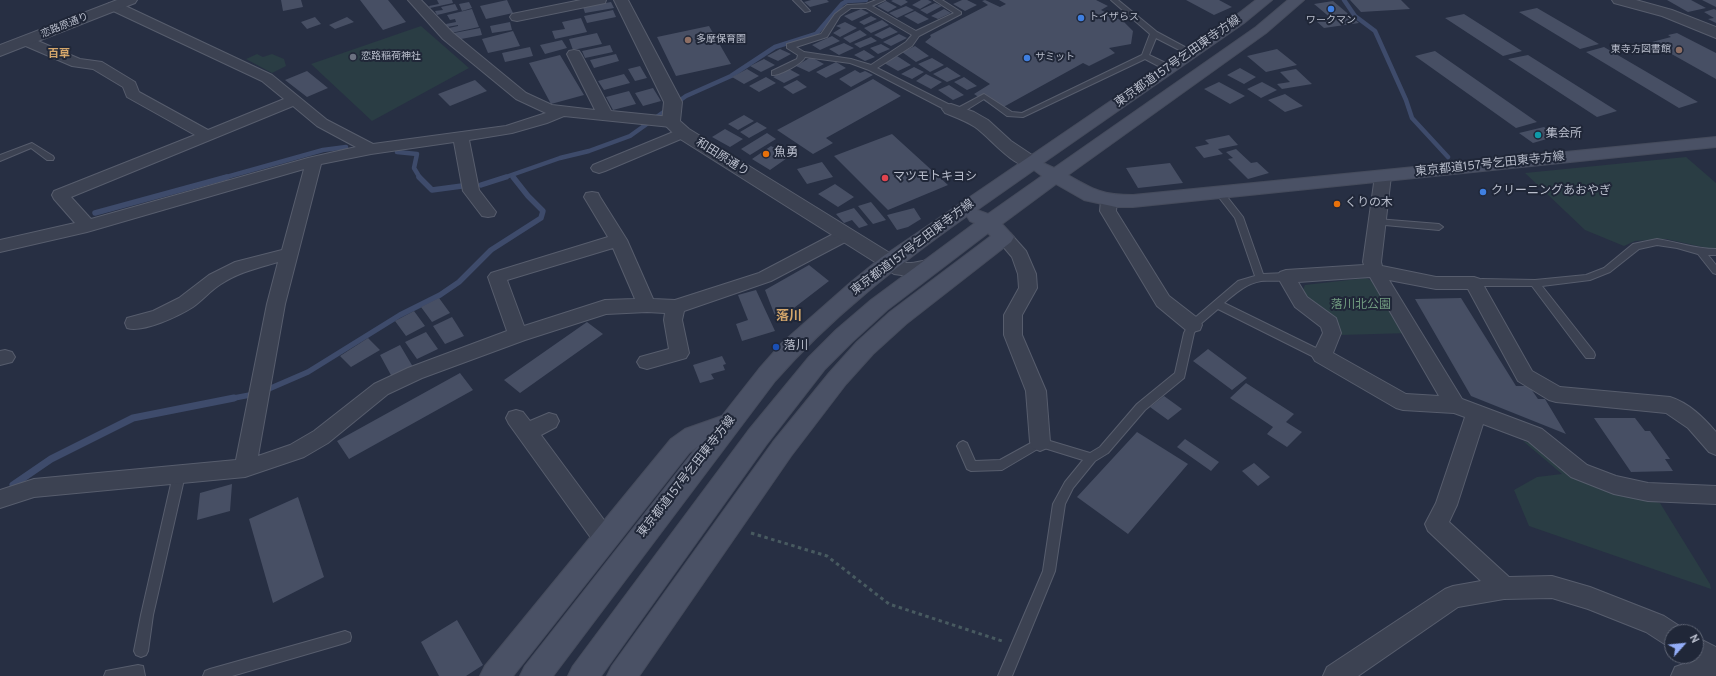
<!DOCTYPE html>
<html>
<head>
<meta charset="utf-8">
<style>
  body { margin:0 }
  #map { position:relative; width:1716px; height:676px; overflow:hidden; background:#272f43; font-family:Overpass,sans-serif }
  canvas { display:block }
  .north { position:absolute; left:1664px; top:624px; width:40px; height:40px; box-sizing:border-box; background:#202738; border:1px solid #5d6373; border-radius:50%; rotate:63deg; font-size:11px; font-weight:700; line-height:16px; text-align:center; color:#b9becc }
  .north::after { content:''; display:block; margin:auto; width:14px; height:18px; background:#93adf7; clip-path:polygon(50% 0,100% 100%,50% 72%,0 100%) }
</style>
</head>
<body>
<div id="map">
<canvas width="1716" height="676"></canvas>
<div class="north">N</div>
</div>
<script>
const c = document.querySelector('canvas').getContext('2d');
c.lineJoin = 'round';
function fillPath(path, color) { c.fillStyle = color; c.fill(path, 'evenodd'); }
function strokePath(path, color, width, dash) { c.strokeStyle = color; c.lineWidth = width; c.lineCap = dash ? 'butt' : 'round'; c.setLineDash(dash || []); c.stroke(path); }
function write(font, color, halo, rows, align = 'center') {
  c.font = font + ' Overpass,"Noto Sans JP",sans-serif'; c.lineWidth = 4; c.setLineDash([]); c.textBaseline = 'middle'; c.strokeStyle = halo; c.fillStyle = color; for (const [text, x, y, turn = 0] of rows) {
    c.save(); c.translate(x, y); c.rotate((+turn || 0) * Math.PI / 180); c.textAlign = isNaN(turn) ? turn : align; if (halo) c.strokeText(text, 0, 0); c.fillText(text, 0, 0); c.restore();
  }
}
const green = new Path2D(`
  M421 26 469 68 372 121 311 64Z
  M257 54 263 57 272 54 284 59 286 66 272 73 246 59Z
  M1686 157 1716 183V250L1666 239 1635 241 1624 246 1585 230 1525 173Z
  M1366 278 1380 284 1410 333 1340 335 1311 304 1302 292 1305 285Z
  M1523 441 1538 445 1624 495 1660 503 1710 584 1711 589 1529 526 1514 490 1537 477 1562 474Z`);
const streamFar2 = new Path2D(`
  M1344 0 1355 16 1375 31 1406 100 1412 118 1448 157
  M397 152 417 154 414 168 420 178
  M512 175 514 178
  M223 178 323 150 346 147
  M503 178 560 158 589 151 630 136 686 96 731 76 775 47 816 34 842 4 847 1 866 0`);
const streamFar1 = new Path2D(`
  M419 177 432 190 462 186
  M481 185 506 177
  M95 213 227 177
  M264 391 308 372 400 315 440 295 459 282 491 250 541 218 543 211 528 196 513 177
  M229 399 255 394`);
const stream = new Path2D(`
  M13 485 51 459 133 418 234 398`);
const building = new Path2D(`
  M281 0H301L303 7 283 11Z
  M360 0H388L406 22 383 30Z
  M437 0H452L453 3 430 8 429 6 439 4Z
  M507 0 513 13 486 19 480 6Z
  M811 0H827L829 2 810 7 804 2Z
  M893 0H905L908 2 901 6 891 1Z
  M921 0H928L932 2 920 9 912 5Z
  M962 0H967L977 5 965 11 953 4Z
  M985 0 1000 7 1006 4 999 0H1096L1108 6 1101 10 1124 22 1133 31 1131 44 1109 48 1115 53 1089 66 1083 63 998 110 974 94 990 84 925 42 931 37 930 35 988 5 982 1Z
  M1186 0H1219L1232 7 1214 15Z
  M1350 0H1401L1410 9 1361 12Z
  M1667 0H1691L1706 8 1688 12Z
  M1702 0H1716V7Z
  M886 1 897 7 888 12 877 6Z
  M1333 1 1359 23 1324 28 1316 21 1332 19 1314 4Z
  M469 2 472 8 462 11 459 4Z
  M611 2 614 8 585 13 583 7Z
  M935 3 942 6 927 14 920 10Z
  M455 4 458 10 437 15 435 11 443 10 441 7Z
  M906 6 914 10 897 18 889 13Z
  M1537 8 1599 44 1580 49 1519 12Z
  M472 9 479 27 451 33 449 28 458 26V25L447 27 446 24 456 22 455 19 450 20 447 15Z
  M861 9 869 13 852 21 844 16Z
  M944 9 951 13 938 19 931 16Z
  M1714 9 1716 10V23L1708 19 1714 18 1704 12Z
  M613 10 616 17 587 23 584 16Z
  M915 11 929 19 918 24 904 16Z
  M1464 14 1522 51 1503 56 1445 18Z
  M871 16 877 19 864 25 859 22Z
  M315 17 321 24 307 29 301 22Z
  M347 17 354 22 335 29 329 25Z
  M581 18 587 32 555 39 552 31 565 29 562 22Z
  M882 20 889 25 871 33 864 28Z
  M510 22 512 30 492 33 490 26Z
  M845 22 857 28 840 37 833 33 841 28 836 26Z
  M709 26 731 64 676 76 657 37Z
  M890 27 898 32 882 39 874 35Z
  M480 28 482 35 456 40 454 33Z
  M860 30 867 35 850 43 843 38Z
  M513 31 520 46 488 53 482 39Z
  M597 33 602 44 573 50 569 39Z
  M1677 33 1716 53V79L1661 48H1663L1652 42 1671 37 1668 35Z
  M899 34 907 38 891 46 883 42Z
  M832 36 840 41 820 50 812 45Z
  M871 37 877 41 860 48 854 44Z
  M562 40 567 48 545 54 540 45Z
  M844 43 854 48 839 55 829 49Z
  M881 44 890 49 878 54 870 48Z
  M610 45 613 52 585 58 582 51Z
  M915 46 929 56 916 62 902 52Z
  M530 47 533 56 505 62 502 53Z
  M1604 47 1698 102 1679 108 1586 52Z
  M780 49 791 54 778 61 767 56Z
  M1277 49 1297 65 1266 72 1247 56Z
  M864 50 875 57 865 61 854 55Z
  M1435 51 1537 122 1516 128 1415 56Z
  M616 54 619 61 594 68 590 60Z
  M560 55 584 95 551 104 529 63Z
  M1528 55 1617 111 1597 117 1508 59Z
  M897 56 911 65 898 71 884 63Z
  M811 57 824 64 809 72 796 66Z
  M932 58 944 65 930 72 918 64Z
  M764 59 775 65 761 72 750 66Z
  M836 62 846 68 826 78 816 72Z
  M640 66 647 78 635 81 628 69Z
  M914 67 924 72 912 79 901 74Z
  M947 67 961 76 947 82 933 74Z
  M1240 68 1256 77 1244 84 1227 75Z
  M747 69 759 76 744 84 732 77Z
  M789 69 800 75 784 83 773 77Z
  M1296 69 1312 84 1282 89 1277 84 1290 82 1280 72Z
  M855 70 860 73 865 71 873 75 851 87 839 79Z
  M307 71 328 88 307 97 285 80Z
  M624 74 630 83 604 90 598 81Z
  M926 74 942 82 931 89 916 81Z
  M766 77 776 83 759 92 749 86Z
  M964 77 977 86 967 90 954 82Z
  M873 79 901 96 826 138 833 143 813 154 777 130Z
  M475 80 487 91 450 106 438 94Z
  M797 80 807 87 793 94 783 87Z
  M1219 82 1245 96 1230 104 1204 89Z
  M1262 82 1277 90 1261 98 1247 89Z
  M949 85 964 95 953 100 938 90Z
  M653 88 661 101 643 106 635 93Z
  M629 91 636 104 613 110 606 97Z
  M1285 94 1303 106 1285 112 1268 100Z
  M744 115 754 121 738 130 728 124Z
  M757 122 767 128 749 138 740 132Z
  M1544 127 1557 136 1533 143 1519 133Z
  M725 129 743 139 730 147 712 137Z
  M767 133 776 139 750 155 741 149Z
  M892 134 948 185 888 210 834 156Z
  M1229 135 1238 145 1218 149 1223 154 1204 158 1195 147 1209 144 1205 140Z
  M771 146 790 156 770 170 752 159Z
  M1236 149 1251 163 1257 162 1269 173 1248 179 1228 159 1233 158 1226 152Z
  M822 162 833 177 807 184 797 169Z
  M1170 163 1183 183 1138 188 1126 168Z
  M835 184 854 197 838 207 818 194Z
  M871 202 886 220 873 224 858 206Z
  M854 208 868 225 859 228 852 220 844 223 836 214Z
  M914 208 921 219 908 227 897 230 887 215Z
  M809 265 829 281 777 321 765 290Z
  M756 290 775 331 742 341 736 324 748 320 738 295Z
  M439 298 450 313 432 322 421 307Z
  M1461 298 1516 386H1529L1538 399H1545L1566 434 1471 396 1415 299Z
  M414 311 425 326 406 336 395 321Z
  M452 317 464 336 445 344 433 326Z
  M587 322 603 334 520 393 504 380Z
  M426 332 438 349 417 359 405 342Z
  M368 338 380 350 351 367 340 356Z
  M400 345 413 367 392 377 380 355Z
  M1208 349 1247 378 1232 390 1193 361Z
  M722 356 726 364 723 365 725 370 711 374 714 379 700 383 693 365Z
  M460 373 473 390 349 459 337 441Z
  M1246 383 1294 414 1286 422 1302 432 1287 447 1267 434 1273 427 1230 398Z
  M1164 396 1182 409 1168 420 1150 407Z
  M1594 418H1635L1645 431H1650L1670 459H1665L1673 471 1631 472Z
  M1137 432 1188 464 1128 534 1077 497Z
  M1185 439 1219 462 1211 471 1177 447Z
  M1254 463 1270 477 1258 486 1242 471Z
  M232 484 230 511 197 520 200 493Z
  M298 497 324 577 273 603 249 519Z
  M457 620 483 665 466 676H439L421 642Z`);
const path = new Path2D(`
  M751 533 827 556 889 604 1002 641`);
const service = new Path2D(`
  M793 0H800L810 11 805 12Z
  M876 0H885L872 6 916 31 954 13 934 0H942L961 12V14L919 36 912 46 877 68 954 107V111H948L869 70 850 63 805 57C803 63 779 76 772 75V71L797 59 798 55 787 48V44L821 34 835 14 847 5 866 4ZM851 8H866L912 35 906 42 871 65 851 59 804 52 796 47 827 37 840 16Z
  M1111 0H1118L1157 32 1196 53 1192 55H1189L1156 38 1149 55 1172 66V70H1166L1145 59 1023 117 1007 116 984 99 960 114H954V110L984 94 1012 112 1022 113 1142 55 1150 34Z
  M32 143 53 156 54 158 53 160H47L31 148 0 161V155Z
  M1218 188 1221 189 1243 217 1263 274 1286 273 1291 276C1286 283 1269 280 1261 281 1245 284 1236 293 1224 303L1326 353 1327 356 1326 359H1318L1218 309 1197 327 1194 333 1184 378 1145 410 1108 453 1095 461 1073 488 1065 504 1055 571 1012 676H998L1043 571 1053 504 1065 482 1083 460 1041 447 1002 470 971 471 967 469 957 446 959 443 963 441 967 443 975 461 1000 460 1040 438 1090 453 1100 447 1137 404 1175 373 1184 333 1190 322 1238 281 1255 276 1235 218 1214 191Z
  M1377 219 1439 224 1443 227 1439 230 1374 224 1373 222 1374 220Z
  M1657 239C1677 242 1696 249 1716 249V255H1708L1716 265V274L1713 273 1698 254 1677 248 1657 245 1639 249 1610 272 1590 280 1542 286 1594 352 1595 355 1594 358H1586L1532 286H1474L1469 283 1471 281 1482 279 1535 280 1586 275 1604 268 1633 244Z
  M179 470 183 472 185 475 153 615 148 651 146 655 141 657 136 655 134 651 141 615 173 475 175 472Z
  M345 631 350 633 351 637 350 641 345 643 232 676H203L205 671 210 669Z
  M138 665 143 666 145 676H104L106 671Z`);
const minor = new Path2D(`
  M408 0H421L453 33 526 93 552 105 595 110 567 54 569 51 574 50 579 51 581 54 611 111 671 117 676 119 679 122 676 125 671 127 564 116 547 123 512 133 469 140 479 190 496 212 494 216 488 217 482 216 463 191 454 142 371 154 321 164 285 304 258 456 290 445 314 431 374 384 408 368 507 331 488 277 491 273 608 237 584 197 586 193 592 192 598 193 600 197 627 240 653 299 675 300 759 273 839 231 845 229 851 231 854 235 851 239 771 281 684 311 682 320 689 353 686 358 647 369 640 367 637 362 640 357 669 349 664 320 665 313 647 312 606 314 525 340 422 378 388 394 328 443 304 457 245 477 34 497 0 508V490L34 479 236 460 267 304 278 262C258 268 239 272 221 284 211 290 203 300 193 307 179 316 143 333 127 328L125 323 127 318 153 311 179 298 209 275 235 262 282 250 304 169 87 232 0 252V240L75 223 54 199 52 195 54 191 195 135 127 97 123 87 93 69 72 66 21 44 19 41 21 38H31L80 59 102 62 135 82 139 92 208 130 284 99 262 81 109 9 108 6 109 3H119L272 75 327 120 373 144 506 126 546 113 516 99 443 39ZM293 106 317 126 356 147 308 158 91 219 71 197ZM613 248 635 299 605 300 524 326 507 280Z
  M581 0H606L605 3 600 4 517 21 512 20 510 17 512 14 517 13Z
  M683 128 688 130 691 133 688 136 605 171 599 173 593 171 591 168 593 165Z
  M1383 171 1389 172 1391 176 1381 262 1382 266 1436 277H1474L1480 279 1532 371 1560 387 1670 397C1689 403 1703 417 1716 432V455L1709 452 1688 428 1666 413 1556 402 1549 400 1518 381 1468 289H1436L1389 280 1462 399 1542 429 1587 465 1616 476 1648 483 1716 486V504L1648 501 1614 494 1571 477 1528 441 1483 424 1457 505 1449 522 1509 577 1552 576 1590 587 1664 616 1681 627 1683 632H1672V647L1663 643 1646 632 1588 609 1552 598 1504 599 1458 607 1358 676H1323L1327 667 1445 589 1453 586 1481 581 1428 531 1425 524 1436 503 1465 417 1454 413 1403 410 1396 408 1315 361 1312 356 1323 333 1321 327 1295 307 1277 276 1280 272 1286 270 1364 265 1363 262 1375 176 1377 172ZM1370 277 1439 396 1406 394 1333 353 1341 333 1336 318 1307 297 1298 282Z
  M1109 195 1115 196 1117 200 1116 211 1169 296 1200 320 1202 325 1200 330 1193 332 1186 330 1157 306 1100 211 1101 200 1103 196Z
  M1004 231 1010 233 1026 251 1036 274 1037 288 1022 315V335L1046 391 1050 442 1047 448 1040 451 1033 448 1030 442 1026 391 1004 335V315L1019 288 1018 274 1012 257 995 237 998 233Z
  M5 350 12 352 15 357 12 362 0 365V351Z
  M516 410 523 412 530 421 549 413 556 415 559 421 556 427 541 435 607 524 616 530 619 537 616 544 608 547 591 538 509 424 506 418 509 412Z
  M1696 637 1716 647V676H1671L1675 667 1692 661 1687 656H1696Z`);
const tertiary = new Path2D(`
  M117 0H137L135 3 0 56V45Z
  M614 0H628L682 102 680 121 689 129 906 263C918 264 928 257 939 260L942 265 939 270 916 277 894 274 677 137 662 122 664 102Z
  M1612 0H1636L1672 10 1716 27V38L1662 16 1614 3Z
  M951 104 974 112 988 120 1011 141 1038 159 1041 163 1038 167C1017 173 992 139 975 127 966 121 955 117 945 113L942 109 945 105Z`);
const secondary = new Path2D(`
  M1256 0H1272L1244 23 1043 163 1054 168 1256 27 1288 0H1304L1266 33 1068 175C1094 190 1103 195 1133 195L1716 137V147L1133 207H1116L1084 200 1056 184 1002 224 1014 237 1011 242 906 324 873 354 846 384 791 456 639 676H607L612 666 773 442 830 372 857 342 890 312 991 236 988 233 887 310 852 342 825 369 766 445 601 676H568L573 666 748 431 809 357 836 330 871 300 975 223 970 221 967 216C898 265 831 317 775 381L553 676H520L525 666 698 446 689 453 513 676H480L485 666 671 439 685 429 722 416 759 369 782 343 850 283 882 257 1234 17ZM1034 170 1042 176 988 214 977 210Z`);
const markers = [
  [1331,9,4,"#3f7fe0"],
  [1081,18,4,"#3f7fe0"],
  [688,40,4,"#8d6e63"],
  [1679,50,4,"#8d6e63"],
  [353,57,4,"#6b7280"],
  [1027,58,4,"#3f7fe0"],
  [1538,135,4,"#0f9aa8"],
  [766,154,4,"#e8710a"],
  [885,178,4,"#e0444e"],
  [1483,192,4,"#3f7fe0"],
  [1337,204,4,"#e8710a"],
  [776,347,4,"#1a4fb4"]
];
const farPoinames = [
  ["トイザらス",1089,18],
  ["ワークマン",1331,21,"center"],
  ["多摩保育園",696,40],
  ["東寺方図書館",1671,50,"right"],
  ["恋路稲荷神社",361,57],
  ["サミット",1035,58]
];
const farStreetnames = [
  ["恋路原通り",65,26,-22]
];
const farNeighbourhoodnames = [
  ["百草",59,55]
];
const streetNames = [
  ["東京都道157号乞田東寺方線",1178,62,-35],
  ["和田原通り",722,158,32],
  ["東京都道157号乞田東寺方線",1490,165,-6],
  ["東京都道157号乞田東寺方線",913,248,-37],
  ["東京都道157号乞田東寺方線",687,477,-52]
];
const poiNames = [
  ["集会所",1546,135],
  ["魚勇",774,154],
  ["マツモトキヨシ",893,178],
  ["クリーニングあおやぎ",1491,192],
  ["くりの木",1345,204],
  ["落川",784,347]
];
const parkNames = [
  ["落川北公園",1361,306]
];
const neighbourhoodNames = [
  ["落川",789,317]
];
fillPath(green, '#2a3d44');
strokePath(streamFar2, '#3e4b6b', 4.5);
strokePath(streamFar1, '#3e4b6b', 5.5);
strokePath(stream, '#3e4b6b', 7);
fillPath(building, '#474f64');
strokePath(service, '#575d6d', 2);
strokePath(minor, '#575d6d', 2);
strokePath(tertiary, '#575d6d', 2);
strokePath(secondary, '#454b5c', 2);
strokePath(path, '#485a60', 3, [3.5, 3.5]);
fillPath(service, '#3c4252');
fillPath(minor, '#3c4252');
fillPath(tertiary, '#3c4252');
fillPath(secondary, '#4a5165');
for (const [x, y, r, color] of markers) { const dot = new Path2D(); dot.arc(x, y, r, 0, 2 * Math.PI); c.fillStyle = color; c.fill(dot); strokePath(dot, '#202738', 1.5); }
write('10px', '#b9becc', '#202738', farPoinames, 'left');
write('10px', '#b9becc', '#202738', farStreetnames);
write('bold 11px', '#d5a76b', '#202738', farNeighbourhoodnames);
write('12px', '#b9becc', '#202738', streetNames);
write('12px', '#b9becc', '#202738', poiNames, 'left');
write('12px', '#719c80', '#202738', parkNames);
write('bold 13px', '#d5a76b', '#202738', neighbourhoodNames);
</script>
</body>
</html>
